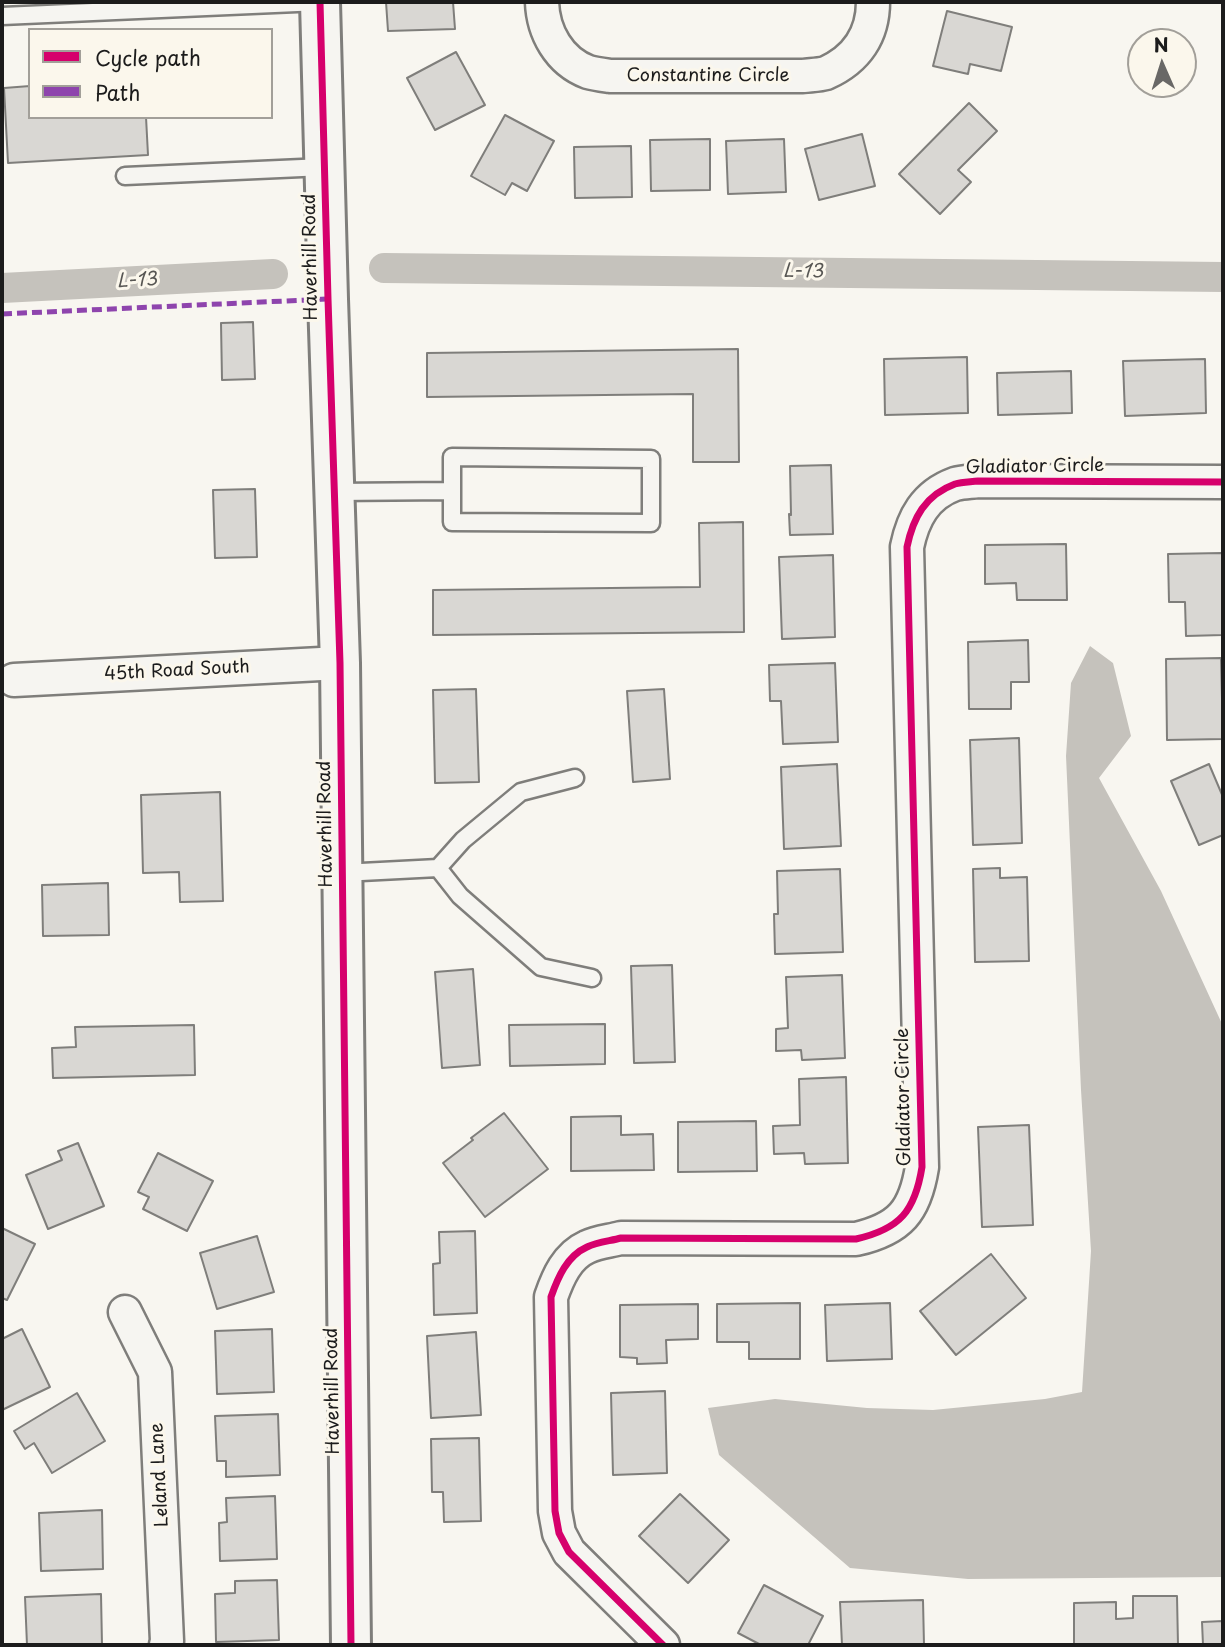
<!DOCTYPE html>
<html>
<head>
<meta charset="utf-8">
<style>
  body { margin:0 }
  #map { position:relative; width:1225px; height:1647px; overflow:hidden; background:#f8f6f0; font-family:"Playpen Sans",sans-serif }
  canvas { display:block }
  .frame { position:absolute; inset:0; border:4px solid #1c1c1c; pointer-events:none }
  .legend { position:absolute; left:28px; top:28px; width:245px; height:91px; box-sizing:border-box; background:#fbf7ec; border:2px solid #a29f99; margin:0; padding:9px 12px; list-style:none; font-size:21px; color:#1c1c1c }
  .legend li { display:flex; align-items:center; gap:14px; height:35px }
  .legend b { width:35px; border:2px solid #a29f99 }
  .north { position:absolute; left:1127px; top:28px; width:70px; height:70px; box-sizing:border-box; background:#fbf7ec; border:2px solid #a29f99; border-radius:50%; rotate:357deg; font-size:19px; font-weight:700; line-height:28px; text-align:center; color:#1c1c1c }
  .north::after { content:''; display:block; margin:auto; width:24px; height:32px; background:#696866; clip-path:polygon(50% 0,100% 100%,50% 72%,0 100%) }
</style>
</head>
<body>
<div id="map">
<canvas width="1225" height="1647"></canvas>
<div class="frame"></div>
<ul class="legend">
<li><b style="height:9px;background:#d6006c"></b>Cycle path</li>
<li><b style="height:9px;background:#8e44ad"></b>Path</li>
</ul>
<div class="north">N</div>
</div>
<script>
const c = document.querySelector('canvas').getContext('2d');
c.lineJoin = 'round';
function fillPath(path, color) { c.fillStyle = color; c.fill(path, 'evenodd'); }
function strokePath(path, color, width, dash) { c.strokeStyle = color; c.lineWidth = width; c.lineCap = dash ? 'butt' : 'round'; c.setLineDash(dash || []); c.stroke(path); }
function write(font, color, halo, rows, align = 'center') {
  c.font = font + ' "Playpen Sans",sans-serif'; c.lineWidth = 6; c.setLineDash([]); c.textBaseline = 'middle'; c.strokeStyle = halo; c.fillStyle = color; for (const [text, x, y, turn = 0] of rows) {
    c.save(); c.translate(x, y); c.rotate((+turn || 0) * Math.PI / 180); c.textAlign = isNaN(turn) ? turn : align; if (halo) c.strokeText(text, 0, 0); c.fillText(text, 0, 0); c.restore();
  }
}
const water = new Path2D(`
  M1090 646 1113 663 1131 736 1099 778 1161 891 1223 1026V1577L968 1579 850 1568 719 1455 708 1408 775 1399 867 1408 933 1410 1045 1399 1082 1392 1091 1251 1081 1090 1066 756 1071 683Z`);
const canal = new Path2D(`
  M384 268 1223 277
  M2 288 273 274`);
const building = new Path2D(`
  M386 2H453L455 29 388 31Z
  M947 11 1012 27 1001 71 970 64 968 74 933 66Z
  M456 52 485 105 435 130 407 78Z
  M30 86V117H146L148 155 8 163 4 88Z
  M969 103 997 131 958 170 971 182 940 214 899 174Z
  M505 115 554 141 527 191 512 183 505 195 471 176Z
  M862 134 875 186 819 200 805 149Z
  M710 139V190L651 191 650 140Z
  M784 139 786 192 728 194 726 141Z
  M631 146 632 197 575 198 574 147Z
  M253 322 255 379 222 380 221 323Z
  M738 349 739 462H693V394L427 397V353Z
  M967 357 968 413 885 415 884 359Z
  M1205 359 1206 413 1125 416 1123 361Z
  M1071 371 1072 413 998 415 997 373Z
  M831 465 833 534 790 535 789 514 791 515 790 466Z
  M255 489 257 557 215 558 213 490Z
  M743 522 744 632 433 635V590L700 587 699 523Z
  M1066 544 1067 600H1017L1016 583 985 584V545Z
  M1222 553 1223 635 1186 636 1185 602H1169L1168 554Z
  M833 555 835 637 782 639 779 557Z
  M1028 640 1029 682H1011V709H969L968 642Z
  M1221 658 1223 739 1167 740 1166 659Z
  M835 663 838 742 783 744 781 701H770L769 665Z
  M476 689 479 782 435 783 433 690Z
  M664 689 670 779 633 782 627 691Z
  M1019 738 1022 843 973 845 970 740Z
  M837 764 841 846 784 849 781 767Z
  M1209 764 1223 797V835L1199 845 1171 781Z
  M220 792 223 901 180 902 179 872 143 873 141 795Z
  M1000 868V878L1027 877 1029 961 975 962 973 869Z
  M840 869 843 952 775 954 774 914H778L777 871Z
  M108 883 109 935 43 936 42 885Z
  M672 965 675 1062 634 1063 631 966Z
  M473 969 480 1065 442 1068 435 972Z
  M842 975 845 1058 802 1060 801 1050 776 1051V1029L788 1028 786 977Z
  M605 1024V1064L510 1066 509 1025Z
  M194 1025 195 1075 53 1078 52 1048 76 1047 75 1027Z
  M846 1077 848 1163 805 1164 804 1153 774 1154 773 1126 800 1125 799 1079Z
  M504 1113 548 1169 485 1217 443 1163 473 1140 471 1138Z
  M621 1116V1135L653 1134 654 1170 571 1171V1117Z
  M756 1121 757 1171 678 1172V1122Z
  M1029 1125 1033 1225 982 1227 978 1127Z
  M78 1143 104 1206 48 1229 26 1175 62 1160 58 1151Z
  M158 1153 213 1181 187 1231 143 1209 149 1197 138 1192Z
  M2 1228 35 1244 7 1300 2 1298Z
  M475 1231 477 1313 434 1315 433 1264 440 1263 439 1232Z
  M257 1236 274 1292 217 1309 200 1253Z
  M991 1254 1026 1298 956 1355 920 1311Z
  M800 1303V1359H749V1342H717V1304Z
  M890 1303 892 1359 827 1361 825 1305Z
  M698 1304V1339L666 1340 667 1363 637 1364V1358L620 1357V1305Z
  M22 1329 50 1387 2 1410V1339Z
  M272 1329 274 1392 217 1394 215 1331Z
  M476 1332 481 1415 431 1418 427 1336Z
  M665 1391 667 1473 613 1475 611 1393Z
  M77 1393 105 1441 52 1473 34 1443 25 1449 14 1431Z
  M278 1414 280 1475 226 1477V1461H217L215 1416Z
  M479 1438 481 1521 444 1522 443 1492H432L431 1439Z
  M680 1494 729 1540 688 1583 639 1536Z
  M275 1496 277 1559 220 1561 219 1523 227 1522 226 1498Z
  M102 1510 103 1569 41 1571 39 1513Z
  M277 1580 279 1640 216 1642 215 1594 235 1593V1581Z
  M764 1585 823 1616 808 1645H761L738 1633Z
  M101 1594 102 1645H27L25 1597Z
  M1133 1596H1177L1178 1645H1074V1603L1116 1602V1619L1133 1618Z
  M923 1600 924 1645H842L840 1602Z
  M1223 1621V1645H1203L1202 1622Z`);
const service = new Path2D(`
  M2 16 320 2
  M125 176 324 167
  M334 492 452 491V522L651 523V459L452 457V491
  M438 868 463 840 521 792 575 778
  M342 873 438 868 460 896 541 967 592 978`);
const minor = new Path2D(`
  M542 2C543 32 559 61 588 72 595 74 603 75 610 76H803C811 75 819 75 826 73 857 59 873 35 873 2
  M14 680 340 663
  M125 1312 155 1372 167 1641 166 1645
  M663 1645 569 1552 559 1533 555 1511 551 1297C558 1277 567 1256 587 1247 597 1242 610 1241 621 1238L856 1239C900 1229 915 1211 922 1167L907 547C913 518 925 495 955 484 962 482 970 482 978 481L1223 482`);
const tertiary = new Path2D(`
  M320 2 328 299 340 663 351 1645`);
const quiet = new Path2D(`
  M2 314 328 299`);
const cycleway = new Path2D(`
  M320 2 328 299 340 663 351 1645
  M663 1645 569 1552 559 1533 555 1511 551 1297C558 1277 567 1256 587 1247 597 1242 610 1241 621 1238L856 1239C900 1229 915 1211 922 1167L907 547C913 518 925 495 955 484 962 482 970 482 978 481L1223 482`);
const streetNames = [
  ["Constantine Circle",708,76],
  ["Haverhill Road",311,257,-91],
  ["Gladiator Circle",1035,467,-1],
  ["45th Road South",177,671,-3],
  ["Haverhill Road",326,824,-91],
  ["Gladiator Circle",904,1097,-91],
  ["Haverhill Road",333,1391,-91],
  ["Leland Lane",160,1475,-93]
];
const waterNames = [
  ["L-13",803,272,1],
  ["L-13",137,281,-3]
];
fillPath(water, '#c5c2bc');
strokePath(canal, '#c5c2bc', 30);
fillPath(building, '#d9d7d3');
strokePath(building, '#7f7e7b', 2);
strokePath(service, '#7f7e7b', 21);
strokePath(minor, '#7f7e7b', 37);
strokePath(tertiary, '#7f7e7b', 44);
strokePath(service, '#f6f5f1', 16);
strokePath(minor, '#f6f5f1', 32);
strokePath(tertiary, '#f6f5f1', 38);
strokePath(quiet, '#8e44ad', 5, [10, 5]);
strokePath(cycleway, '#d6006c', 7);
write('18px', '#1c1c1c', '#fbf7ec', streetNames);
write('italic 19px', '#575653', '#fbf7ec', waterNames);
</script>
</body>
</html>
